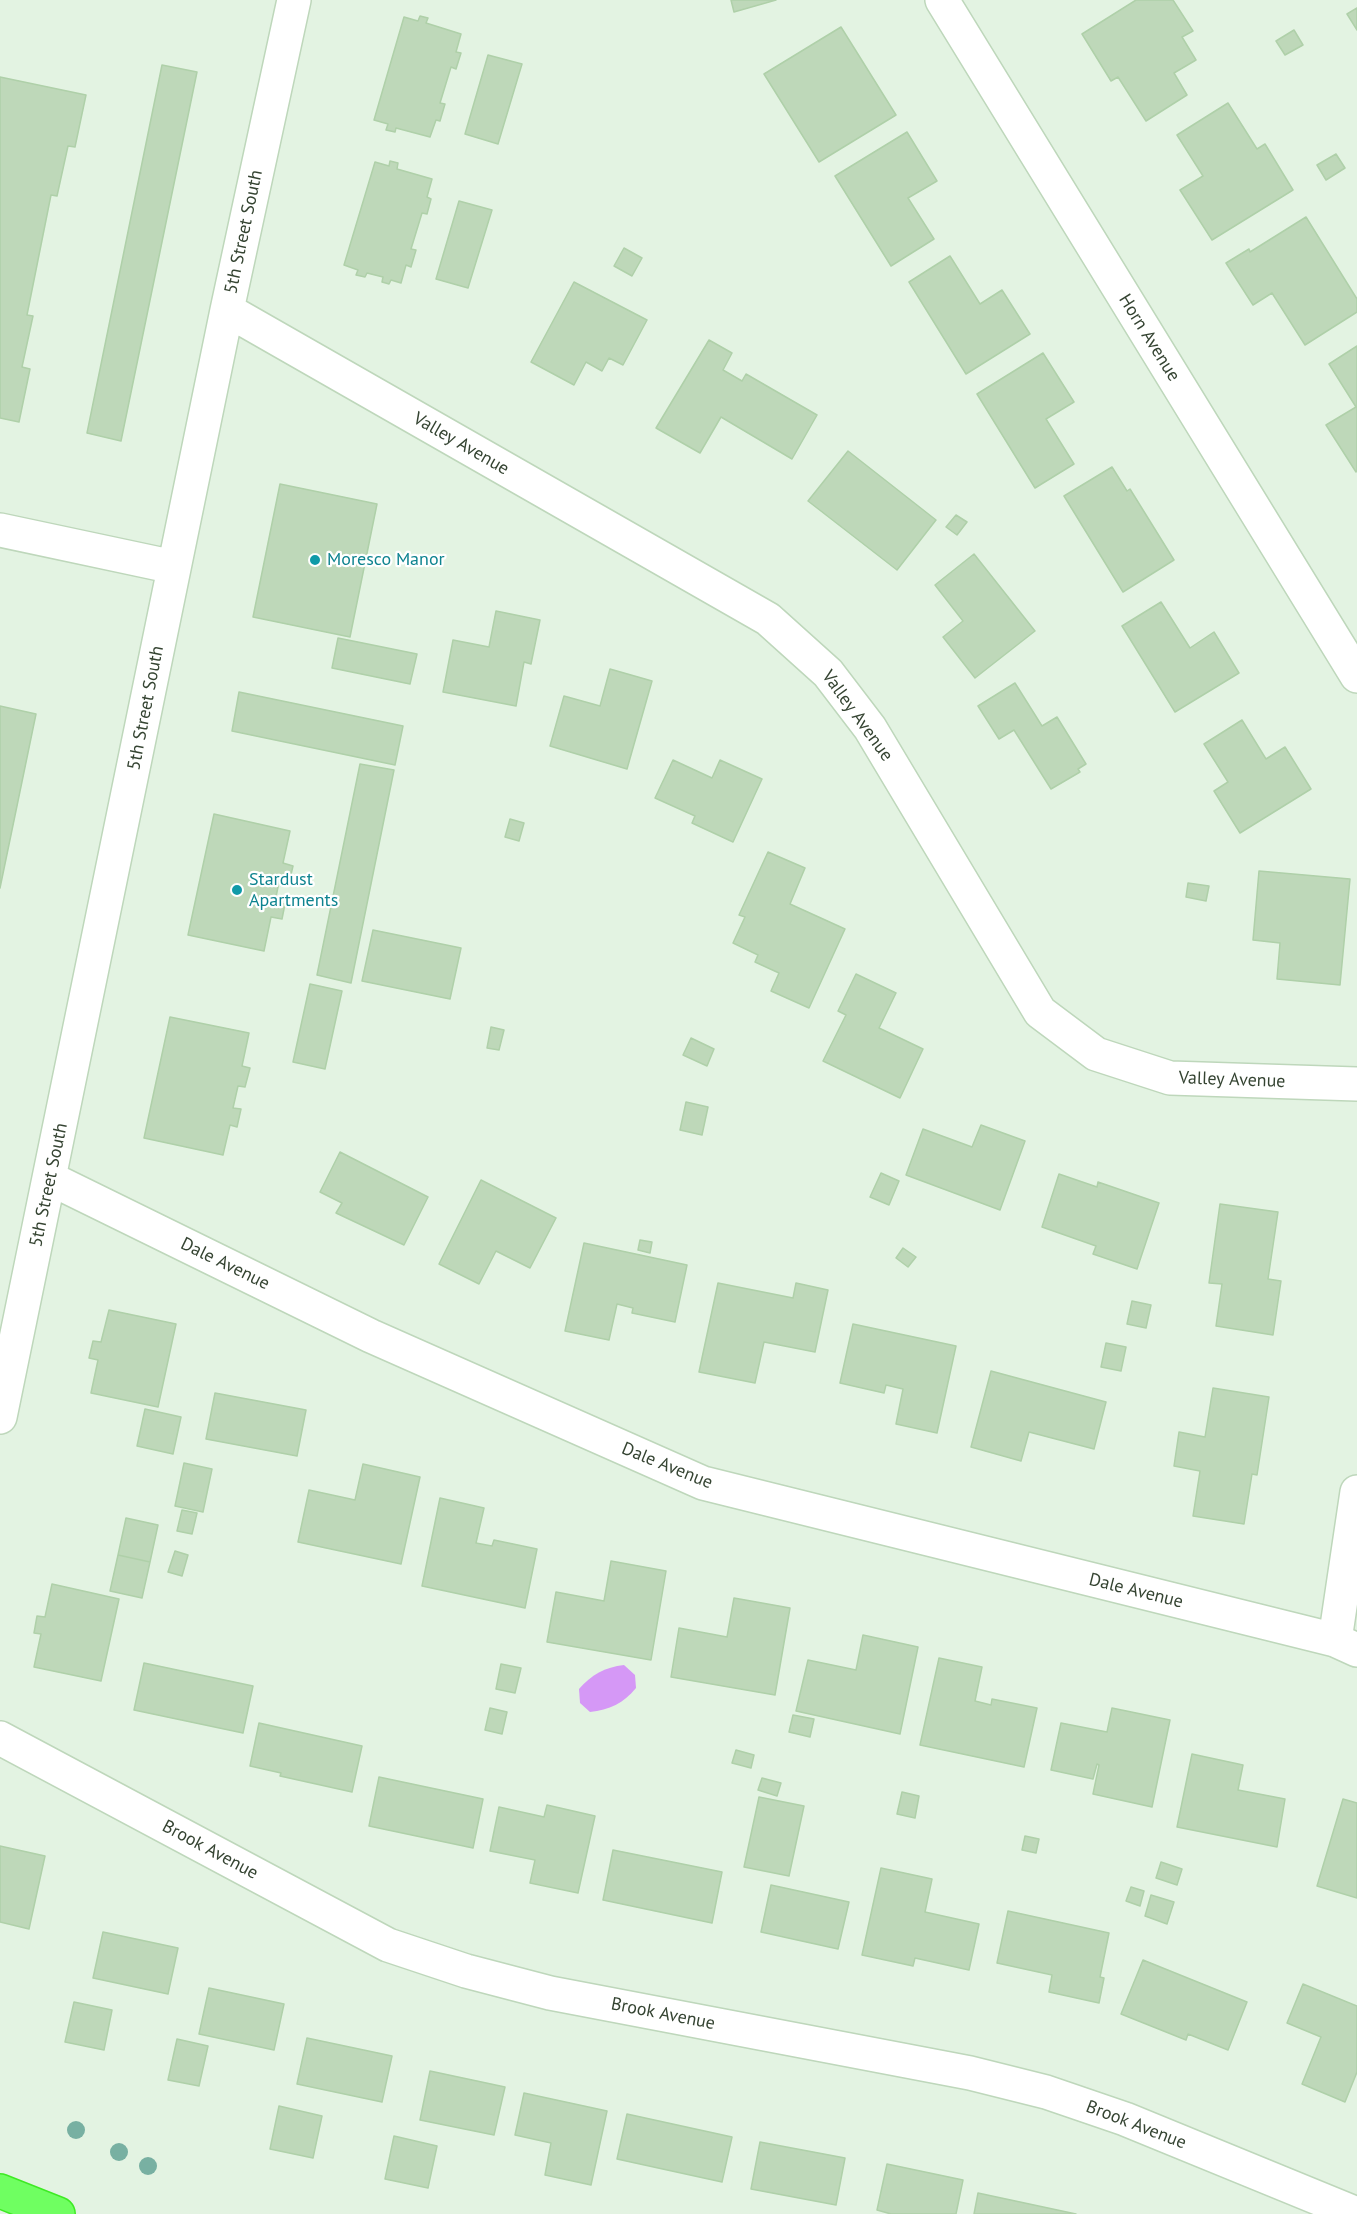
<!DOCTYPE html>
<html>
<head>
<meta charset="utf-8">
<style>
  body { margin:0 }
  canvas { display:block; background:#e3f3e2 }
</style>
</head>
<body>
<canvas width="1357" height="2214"></canvas>
<script>
const c = document.querySelector('canvas').getContext('2d');
c.lineJoin = 'round';
function fillPath(path, color) { c.fillStyle = color; c.fill(path, 'evenodd'); }
function strokePath(path, color, width, dash) { c.strokeStyle = color; c.lineWidth = width; c.lineCap = dash ? 'butt' : 'round'; c.setLineDash(dash || []); c.stroke(path); }
function write(font, color, halo, rows, align = 'center') {
  c.font = font + ' "PT Sans",sans-serif'; c.lineWidth = 4.5; c.setLineDash([]); c.textBaseline = 'middle'; c.strokeStyle = halo; c.fillStyle = color; for (const [text, x, y, turn = 0] of rows) {
    c.save(); c.translate(x, y); c.rotate((+turn || 0) * Math.PI / 180); c.textAlign = isNaN(turn) ? turn : align; if (halo) c.strokeText(text, 0, 0); c.fillText(text, 0, 0); c.restore();
  }
}
const water = new Path2D(`
  M624 1665 635 1675 636 1688C624 1703 609 1710 590 1712L580 1703 579 1689C591 1675 605 1667 624 1665Z`);
const building = new Path2D(`
  M731 0H776L734 12Z
  M1136 0H1173L1193 31 1182 37 1196 60 1174 73 1187 95 1146 121 1118 77 1111 81 1082 34Z
  M1357 8V30L1347 14Z
  M420 16 428 18 426 23 461 34 456 52 461 53 456 69 451 67 440 103 445 104 440 121 436 120 430 137 396 128 395 132 386 130 388 124 374 120 404 17 418 21Z
  M841 27 896 115 819 162 764 74Z
  M1294 30 1303 45 1285 55 1276 41Z
  M488 55 522 64 498 144 465 134Z
  M162 65 197 72 121 441 87 433Z
  M0 77 86 95 75 147 68 146 57 196 51 195 27 315 33 316 22 367 30 369 19 422 0 418Z
  M1228 103 1257 149 1265 144 1293 190 1212 240 1180 190 1203 176 1177 135Z
  M907 132 937 181 908 198 934 239 891 266 835 176Z
  M1336 154 1345 168 1326 180 1317 165Z
  M390 161 398 163 397 169 432 179 427 197 431 199 427 214 422 213 411 249 416 250 411 267 406 265 401 283 391 280 389 284 382 282 383 277 367 273 365 277 356 275 358 270 344 265 375 162 389 166Z
  M459 201 492 210 468 288 436 279Z
  M1306 217 1357 299V312L1305 345 1272 293 1253 305 1226 263 1249 249 1250 252Z
  M624 248 642 258 632 276 614 266Z
  M950 256 980 304 1002 290 1030 334 966 374 909 282Z
  M574 282 647 320 623 365 609 358 602 371 586 362 574 385 531 362Z
  M709 340 732 353 723 370 742 381 746 374 817 415 792 459 721 417 700 453 656 428Z
  M1357 346V471L1356 472 1326 425 1356 407 1329 364Z
  M1043 353 1074 402 1046 419 1074 464 1035 488 977 394Z
  M848 451 936 520 897 570 808 501Z
  M1112 467 1127 491 1130 489 1174 560 1123 592 1064 496Z
  M280 484 377 504 350 637 253 617Z
  M956 515 967 522 957 535 946 527Z
  M974 554 1035 631 975 678 943 637 963 621 935 585Z
  M1161 602 1190 648 1214 632 1239 673 1175 712 1122 626Z
  M496 611 540 620 531 664 524 662 516 706 443 692 453 640 489 647Z
  M338 638 417 654 410 684 332 668Z
  M610 669 652 681 627 769 550 746 564 696 600 706Z
  M1015 683 1042 726 1057 717 1086 764 1078 769 1080 772 1051 789 1014 730 999 739 978 706Z
  M239 692 403 726 395 765 232 731Z
  M0 706 36 714 0 888Z
  M1242 720 1266 759 1285 747 1311 789 1240 833 1214 791 1228 782 1204 744Z
  M673 760 712 778 720 760 762 779 733 842 692 823 695 816 655 798Z
  M360 764 394 770 351 983 317 975Z
  M214 814 290 831 283 863 293 866 290 879 280 877 275 902 285 904 282 919 271 917 264 951 188 935Z
  M510 819 524 823 519 841 505 837Z
  M768 852 805 868 790 904 845 929 809 1008 771 991 779 973 755 962 758 955 733 943 745 917 739 915Z
  M1259 871 1350 879 1340 985 1277 979 1280 943 1253 940Z
  M1188 883 1209 886 1206 901 1186 897Z
  M373 930 461 948 450 999 362 981Z
  M856 974 896 993 879 1028 923 1049 900 1098 823 1061 846 1015 838 1011Z
  M310 984 342 991 325 1069 293 1062Z
  M170 1017 249 1033 242 1066 250 1068 245 1087 238 1086 233 1108 241 1109 237 1127 230 1125 223 1155 144 1138Z
  M491 1027 504 1030 499 1050 487 1048Z
  M691 1038 714 1049 707 1066 683 1055Z
  M686 1102 708 1107 702 1135 680 1130Z
  M981 1125 1025 1141 1000 1210 906 1175 923 1129 972 1147Z
  M340 1152 428 1197 404 1245 336 1213 342 1203 320 1192Z
  M881 1173 899 1181 889 1205 870 1197Z
  M1059 1174 1097 1187 1098 1182 1159 1203 1137 1269 1093 1254 1096 1246 1042 1227Z
  M481 1180 556 1218 530 1268 496 1251 479 1284 439 1264Z
  M1220 1204 1278 1212 1268 1279 1281 1281 1273 1335 1216 1326 1222 1284 1209 1283Z
  M640 1240 652 1242 650 1253 638 1250Z
  M584 1243 687 1265 675 1322 632 1313 633 1308 617 1304 609 1340 565 1331Z
  M903 1248 916 1257 908 1267 896 1258Z
  M718 1283 793 1298 796 1283 828 1290 815 1352 764 1342 755 1383 699 1372Z
  M1132 1301 1151 1305 1146 1328 1127 1324Z
  M109 1310 176 1324 158 1407 91 1393 98 1360 89 1358 93 1341 101 1342Z
  M853 1324 956 1346 937 1433 896 1424 903 1389 886 1385 884 1393 840 1383Z
  M1106 1343 1126 1347 1121 1371 1101 1367Z
  M991 1371 1106 1402 1094 1449 1029 1432 1021 1461 971 1447Z
  M1213 1388 1269 1397 1257 1475 1252 1474 1244 1524 1193 1516 1200 1471 1174 1466 1179 1432 1205 1437Z
  M215 1393 306 1410 297 1456 206 1439Z
  M145 1409 181 1417 173 1454 137 1446Z
  M184 1463 212 1469 203 1512 175 1506Z
  M363 1464 420 1477 401 1564 298 1542 309 1490 355 1500Z
  M440 1498 484 1508 476 1543 492 1546 494 1540 537 1549 525 1608 422 1586Z
  M182 1510 197 1513 192 1534 177 1531Z
  M126 1518 158 1525 150 1562 118 1555Z
  M175 1551 188 1555 182 1576 168 1572Z
  M118 1555 150 1562 142 1598 110 1591Z
  M611 1561 666 1571 651 1660 547 1642 556 1592 604 1601Z
  M52 1584 119 1599 101 1681 34 1667 41 1634 34 1633 37 1616 45 1617Z
  M734 1598 790 1608 775 1695 671 1677 679 1628 727 1637Z
  M863 1635 918 1647 900 1734 796 1711 808 1660 856 1670Z
  M939 1658 982 1667 975 1701 991 1705 992 1699 1037 1708 1024 1767 920 1745Z
  M144 1663 253 1686 243 1733 134 1710Z
  M501 1664 521 1668 515 1693 496 1689Z
  M490 1708 507 1712 502 1734 485 1730Z
  M1112 1708 1170 1720 1152 1807 1093 1794 1099 1765 1097 1764 1093 1779 1051 1770 1061 1723 1107 1732Z
  M793 1715 814 1719 810 1737 789 1732Z
  M259 1723 362 1746 352 1792 280 1776 281 1773 250 1766Z
  M736 1750 754 1755 751 1768 732 1763Z
  M1192 1754 1243 1765 1238 1790 1285 1799 1277 1847 1177 1827Z
  M379 1777 483 1799 473 1848 369 1826Z
  M762 1778 781 1783 777 1796 758 1790Z
  M902 1792 919 1796 915 1818 897 1814Z
  M759 1797 804 1806 789 1876 744 1867Z
  M1343 1799 1357 1803V1898L1317 1886Z
  M547 1805 595 1816 578 1893 530 1883 535 1860 490 1851 499 1807 544 1817Z
  M1025 1836 1039 1839 1036 1853 1022 1850Z
  M0 1846 45 1856 29 1929 0 1922Z
  M613 1850 722 1872 712 1923 603 1900Z
  M1161 1862 1182 1869 1177 1885 1156 1878Z
  M881 1868 932 1879 925 1912 979 1924 969 1970 915 1958 913 1966 862 1955Z
  M771 1885 849 1902 838 1949 761 1932Z
  M1131 1887 1144 1891 1140 1906 1126 1901Z
  M1151 1895 1174 1902 1167 1924 1145 1916Z
  M1008 1911 1109 1933 1100 1977 1104 1978 1099 2003 1049 1992 1052 1975 997 1963Z
  M103 1932 178 1948 168 1994 93 1978Z
  M1143 1960 1247 2002 1228 2050 1188 2034 1186 2040 1121 2014Z
  M1303 1984 1357 2006V2072L1345 2102 1302 2084 1321 2037 1287 2023Z
  M209 1988 284 2004 274 2050 199 2034Z
  M74 2002 112 2010 104 2050 65 2042Z
  M307 2038 392 2056 382 2102 297 2084Z
  M177 2039 208 2046 199 2086 168 2080Z
  M430 2071 505 2087 494 2135 420 2120Z
  M524 2093 607 2111 591 2185 545 2175 551 2143 515 2135Z
  M279 2106 322 2116 313 2158 270 2149Z
  M627 2114 732 2137 722 2182 617 2159Z
  M394 2136 437 2146 428 2188 385 2179Z
  M760 2142 845 2158 836 2205 751 2189Z
  M887 2164 963 2180 956 2214H891L877 2210Z
  M978 2193 1076 2214H974Z`);
const minor = new Path2D(`
  M942 0 1357 676
  M227 310 768 619 828 673 870 728 1040 1012 1096 1054 1170 1078 1357 1084
  M0 530 174 567
  M51 1179 371 1336 703 1483 1335 1640 1357 1650
  M0 1417 227 310 294 0
  M1335 1640 1357 1492
  M0 1738 388 1945 466 1971 550 1993 970 2073 1046 2092 1125 2119 1357 2214`);
const motorway = new Path2D(`
  M0 2191 58 2214`);
const trees = [
  [76,2130],
  [119,2152],
  [148,2166]
];
const markers = [
  [315,560,6,"#0f9aa8"],
  [237,890,6,"#0f9aa8"]
];
const streetNames = [
  ["5th Street South",244,232,-78],
  ["Horn Avenue",1149,338,58],
  ["Valley Avenue",461,444,30],
  ["5th Street South",146,708,-79],
  ["Valley Avenue",857,716,54],
  ["Valley Avenue",1232,1080,2],
  ["5th Street South",49,1185,-78],
  ["Dale Avenue",225,1264,26],
  ["Dale Avenue",667,1466,22],
  ["Dale Avenue",1136,1591,14],
  ["Brook Avenue",210,1850,28],
  ["Brook Avenue",663,2014,11],
  ["Brook Avenue",1136,2125,21]
];
const cultureNames = [
  ["Moresco Manor",327,560],
  ["Stardust",249,880],
  ["Apartments",249,901]
];
fillPath(water, '#d598f6');
fillPath(building, '#bed8b9');
strokePath(building, '#afd0a9', 1.5);
strokePath(minor, '#bed7bb', 36);
strokePath(motorway, '#3eea24', 36);
strokePath(minor, '#fff', 33);
strokePath(motorway, '#6fff61', 33);
c.fillStyle = '#78b0a2';
for (const [x, y] of trees) { c.beginPath(); c.arc(x, y, 9, 0, 2 * Math.PI); c.fill(); }
for (const [x, y, r, color] of markers) { const dot = new Path2D(); dot.arc(x, y, r, 0, 2 * Math.PI); c.fillStyle = color; c.fill(dot); strokePath(dot, '#fff', 2); }
write('18px', '#354432', '#fff', streetNames);
write('18px', '#0d838f', '#fff', cultureNames, 'left');
</script>
</body>
</html>
